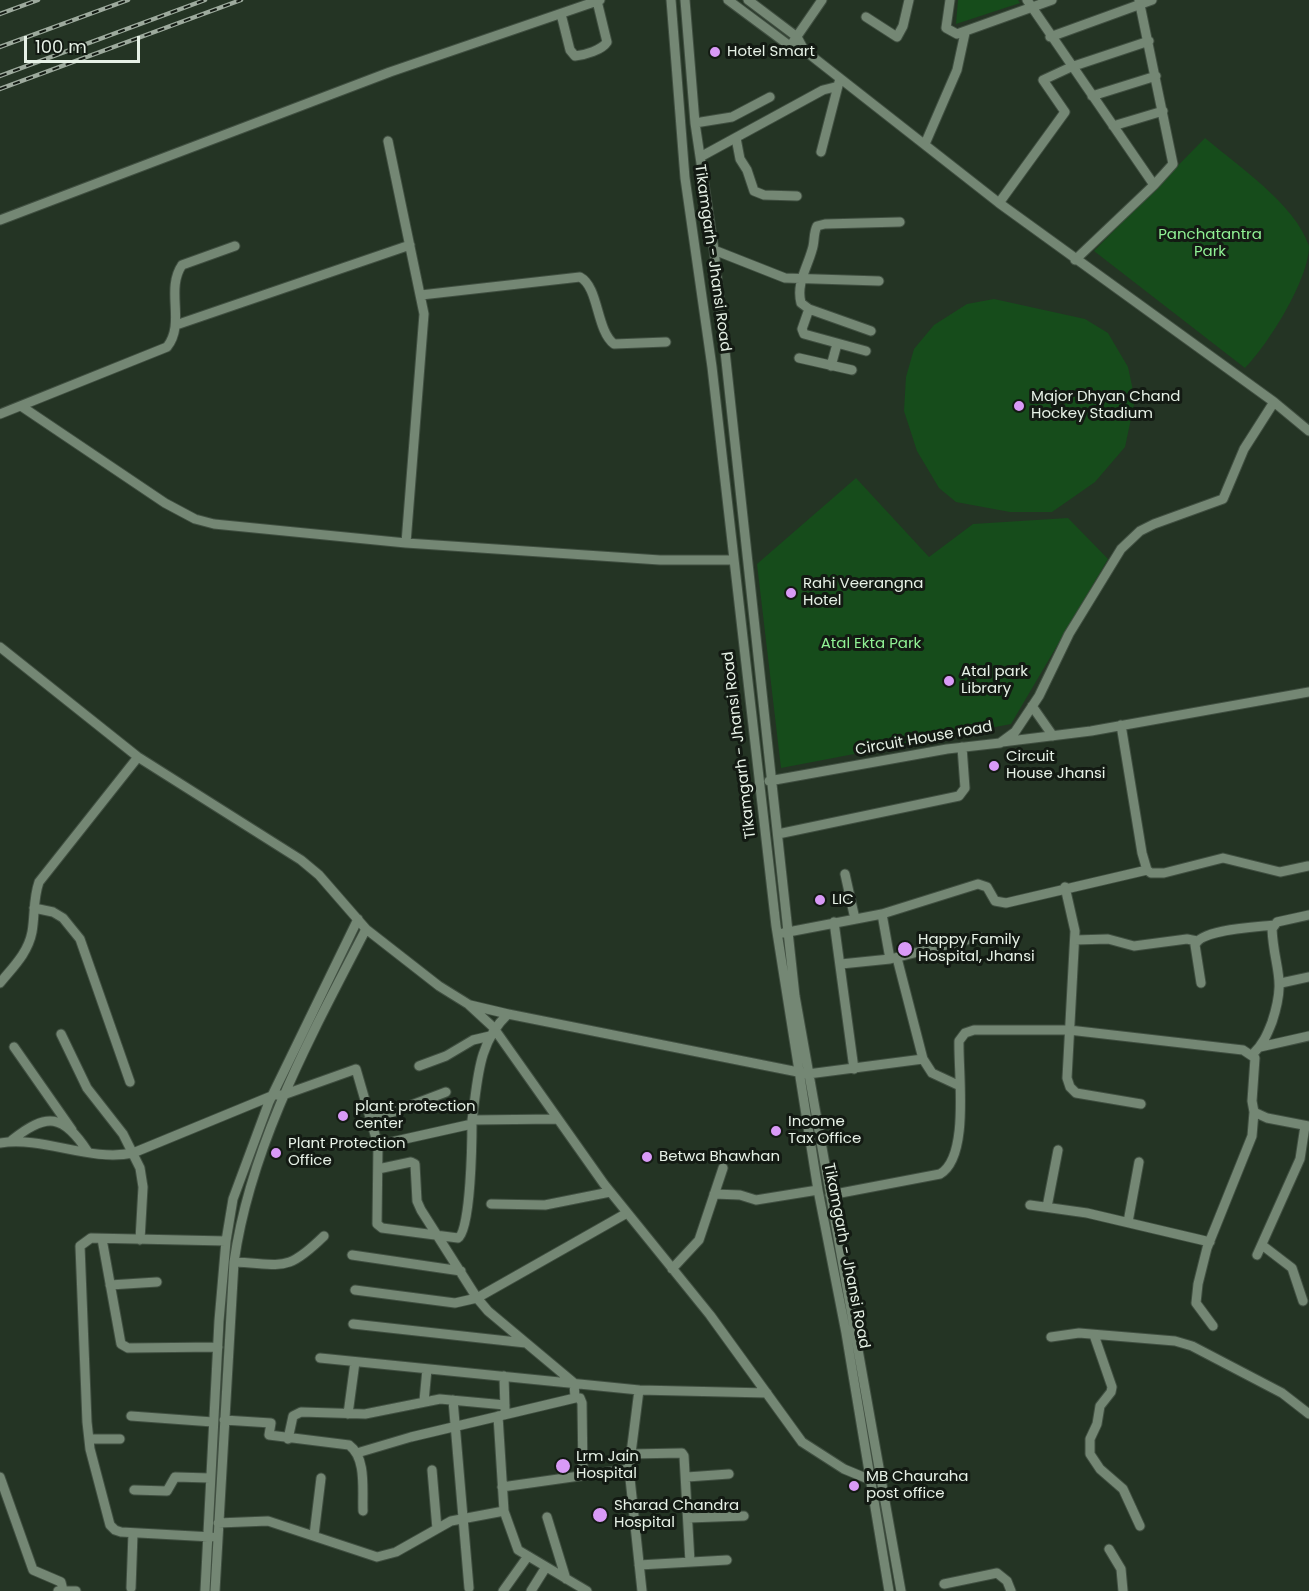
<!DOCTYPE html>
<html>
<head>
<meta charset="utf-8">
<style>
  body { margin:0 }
  #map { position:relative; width:1309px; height:1591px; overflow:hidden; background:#243424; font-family:Poppins,sans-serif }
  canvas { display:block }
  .scale { position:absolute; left:24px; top:36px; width:116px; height:27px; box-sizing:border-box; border:3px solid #e6f1e6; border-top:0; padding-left:8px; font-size:18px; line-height:21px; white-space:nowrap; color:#e6f1e6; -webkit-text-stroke:4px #131a13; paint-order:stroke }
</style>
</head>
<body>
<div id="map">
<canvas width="1309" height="1591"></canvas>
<div class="scale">100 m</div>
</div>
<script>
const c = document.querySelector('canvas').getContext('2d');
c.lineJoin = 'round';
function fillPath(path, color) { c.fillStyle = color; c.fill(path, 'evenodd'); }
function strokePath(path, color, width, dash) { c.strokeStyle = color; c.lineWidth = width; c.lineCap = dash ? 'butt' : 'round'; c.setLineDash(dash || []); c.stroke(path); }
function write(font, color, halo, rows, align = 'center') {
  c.font = font + ' Poppins,sans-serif'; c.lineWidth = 6; c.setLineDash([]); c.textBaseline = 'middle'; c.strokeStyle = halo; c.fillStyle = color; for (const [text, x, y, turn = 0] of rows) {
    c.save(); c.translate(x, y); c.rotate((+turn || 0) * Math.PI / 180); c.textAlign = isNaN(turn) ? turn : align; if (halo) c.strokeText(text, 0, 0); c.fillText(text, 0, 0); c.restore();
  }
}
const green = new Path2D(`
  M958 0H1018L1020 3 956 24Z
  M1205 138C1238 166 1295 204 1309 246 1309 280 1267 346 1245 368L1094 251Z
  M994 299 1085 319 1108 333 1128 367 1135 400 1125 447 1095 482 1052 512H1010L956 502 939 488 917 451 904 411 906 377 914 349 934 325 967 304Z
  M856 478 929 557 973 524 1068 518 1108 559 1011 724 781 768 757 564Z`);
const minor = new Path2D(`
  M671 0 685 178 712 367 776 926 818 1190 846 1333 889 1591
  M685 0 695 123 714 250 795 996 901 1591
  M728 0 790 46 804 50 999 203 1274 402 1309 431
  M748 0 797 37 804 50
  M950 0 946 28 957 34 1052 0
  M1027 0 1154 185 1075 260
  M1139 0 1173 164 1154 185
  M561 14 570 50 575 56C585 55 602 50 607 42L597 1
  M866 17 897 37 903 26 909 0
  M1050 37 1152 0
  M793 42 822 0
  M1092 96 1156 76
  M695 123 732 117 770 97
  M1113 126 1163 111
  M736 138 740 159 747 170 754 191 764 195 797 196
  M388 141 424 314 406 543
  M925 144 957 70 965 33
  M821 152 839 82
  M702 156 823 90 835 87
  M999 203 1065 112 1043 80 1071 67 1149 41
  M0 220 390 72 600 0
  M714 250 785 278 879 281
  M421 295 580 277C599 287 596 330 614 344L666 342
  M809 309 802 329 804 334 866 351
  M176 325 410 245
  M871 331 809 309 801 303C796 284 807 268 812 250 815 242 813 234 817 226L825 224 900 222
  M799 358 852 370
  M831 366 837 344
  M21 406 165 503 195 519 214 524 406 543 660 560H734
  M0 414 167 347C186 323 165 290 182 265L235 246
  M0 647 138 757 301 860 319 875 366 929 439 986 468 1004 493 1027 604 1184 710 1315 802 1442 844 1469 873 1481
  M1032 706 1053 736
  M1121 725 1142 853 1147 870 1151 873H1164L1223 858 1280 872 1308 866
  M1002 742 1091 731 1309 692
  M769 781 947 749 1000 743 1015 732 1039 696 1069 634 1121 549 1140 531 1154 524 1223 499 1244 449 1274 402
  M778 834 959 796 965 788 962 747
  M845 874 855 919
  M1065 887 1075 931 1067 1078 1070 1087 1076 1093 1141 1104
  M34 908 53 912 63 918 80 939 130 1082
  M882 914 890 959 979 937
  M834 922 854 1069
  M783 933 882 914 978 884 987 887 995 901 1006 903 1147 870
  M1075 940 1108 939 1134 946 1187 939 1197 941
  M897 958 923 1059 932 1073 960 1086
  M841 964 890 959
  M0 983C13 967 28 953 32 932 35 915 33 899 39 882L138 757
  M1201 983 1195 945C1201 929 1257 927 1274 925
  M1281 983 1309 977
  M470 1005 508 1014
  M61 1034 87 1088 123 1134 140 1168 143 1187 140 1240
  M14 1047 72 1130
  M1260 1047 1309 1036
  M1253 1054C1263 1044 1267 1035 1272 1022 1287 977 1274 970 1272 929L1277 922 1309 915
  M419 1066 446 1056 473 1040 490 1036
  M372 1120 446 1092
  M472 1120C478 1081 477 1043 508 1014L808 1074 923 1059
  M12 1140C47 1112 63 1114 88 1152
  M0 1143C44 1136 89 1162 133 1153L274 1095H283L356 1069 378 1145 377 1224 382 1228 458 1238C471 1231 472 1139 472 1120L557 1119
  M378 1145 472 1124
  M714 1194 740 1195 756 1200 818 1190
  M830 1195 940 1174C970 1157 958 1073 959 1041L965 1033 974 1030H1069L1243 1050 1255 1058 1252 1101 1254 1112 1267 1118 1309 1126
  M491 1204 545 1205 610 1192
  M1030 1205 1087 1213 1210 1242
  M1047 1207 1058 1150
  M1128 1222 1139 1162
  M102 1239 121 1344 128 1348 218 1347
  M1262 1245 1292 1268 1303 1301
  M352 1255 461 1271
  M1257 1255 1300 1159 1305 1126
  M234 1262C284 1264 286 1273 324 1236
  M672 1269 699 1240 723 1168
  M110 1285 157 1282
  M355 1290 455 1303 477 1298 627 1213
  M353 1324 526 1343
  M1213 1326 1196 1303 1198 1284 1207 1248 1252 1136 1254 1112
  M1094 1335 1112 1387 1111 1392 1100 1406 1097 1424 1090 1439V1454L1100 1469 1123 1489 1140 1526
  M1051 1337 1079 1333 1175 1341 1192 1346 1282 1393 1309 1414
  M320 1358 639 1390 767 1393
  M504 1376 505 1410
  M639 1390 629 1469 642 1591
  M575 1398H580L582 1403 583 1475
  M453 1400 469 1588
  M424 1401 427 1369
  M348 1414 355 1362
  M131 1416 213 1422
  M498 1416 504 1511 518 1550 587 1591
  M224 1420 271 1423 269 1435 349 1445C367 1458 362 1491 363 1511
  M89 1439H120
  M288 1439 293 1416 301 1412 365 1414 440 1399 505 1405
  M357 1453 411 1437 575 1398 574 1383 488 1311 477 1298 421 1210 417 1201 415 1164 411 1162 378 1169
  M631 1454 682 1453 684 1456 690 1562
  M432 1470 437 1529
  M0 1477 33 1570 61 1582 63 1590
  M687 1477 729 1474
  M502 1487 629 1469
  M134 1490 167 1491 175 1477 210 1478
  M547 1517 566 1579
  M688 1518 744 1516
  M218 1523 268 1521 377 1557 396 1552 451 1521 504 1511
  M314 1535 321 1478
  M212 1537 121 1532 115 1530 110 1525 90 1449 87 1422 80 1246 91 1238 226 1241
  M1109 1549 1121 1569 1123 1591
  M639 1565 727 1560
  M944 1584 997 1573 1007 1581 1011 1591
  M131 1588 133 1533
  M58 1591H76
  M205 1591 219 1321 226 1241 233 1199 269 1102 358 919
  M215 1591 234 1262C251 1143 312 1034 366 929
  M503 1591 528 1556
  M531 1591 546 1567`);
const rail = new Path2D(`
  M0 14 38 0
  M0 47 128 0
  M0 76 205 0
  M0 89 241 0`);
const markers = [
  [715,52,6,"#d99af7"],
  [1019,406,6,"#d99af7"],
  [791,593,6,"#d99af7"],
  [949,681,6,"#d99af7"],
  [994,766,6,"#d99af7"],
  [820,900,6,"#d99af7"],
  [905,949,8,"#d99af7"],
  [343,1116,6,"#d99af7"],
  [776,1131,6,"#d99af7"],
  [276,1153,6,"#d99af7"],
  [647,1157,6,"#d99af7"],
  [563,1466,8,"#d99af7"],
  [854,1486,6,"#d99af7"],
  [600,1515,8,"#d99af7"]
];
const poiNames = [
  ["Hotel Smart",727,52],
  ["Major Dhyan Chand",1031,397],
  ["Hockey Stadium",1031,414],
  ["Rahi Veerangna",803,584],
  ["Hotel",803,601],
  ["Atal park",961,672],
  ["Library",961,689],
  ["Circuit",1006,757],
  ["House Jhansi",1006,774],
  ["LIC",832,900],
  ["Happy Family",918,940],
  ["Hospital, Jhansi",918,957],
  ["plant protection",355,1107],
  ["center",355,1124],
  ["Income",788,1122],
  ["Tax Office",788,1139],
  ["Plant Protection",288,1144],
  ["Office",288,1161],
  ["Betwa Bhawhan",659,1157],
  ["Lrm Jain",576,1457],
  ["Hospital",576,1474],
  ["MB Chauraha",866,1477],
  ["post office",866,1494],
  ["Sharad Chandra",614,1506],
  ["Hospital",614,1523]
];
const parkNames = [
  ["Panchatantra",1210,235],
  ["Park",1210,252],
  ["Atal Ekta Park",871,644]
];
const streetNames = [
  ["Tikamgarh - Jhansi Road",712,258,82],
  ["Circuit House road",924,739,-10],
  ["Tikamgarh - Jhansi Road",740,745,-97],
  ["Tikamgarh - Jhansi Road",846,1256,79]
];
fillPath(green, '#164c1b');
strokePath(minor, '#404f41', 11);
strokePath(minor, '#748774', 9);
strokePath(rail, '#9daa9d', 4.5);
strokePath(rail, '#131a13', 2, [7]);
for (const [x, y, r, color] of markers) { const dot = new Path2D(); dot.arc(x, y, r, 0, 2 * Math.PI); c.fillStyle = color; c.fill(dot); strokePath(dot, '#131a13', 2); }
write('15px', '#e6f1e6', '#131a13', poiNames, 'left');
write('15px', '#90f194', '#131a13', parkNames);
write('15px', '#e6f1e6', '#131a13', streetNames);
</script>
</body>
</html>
